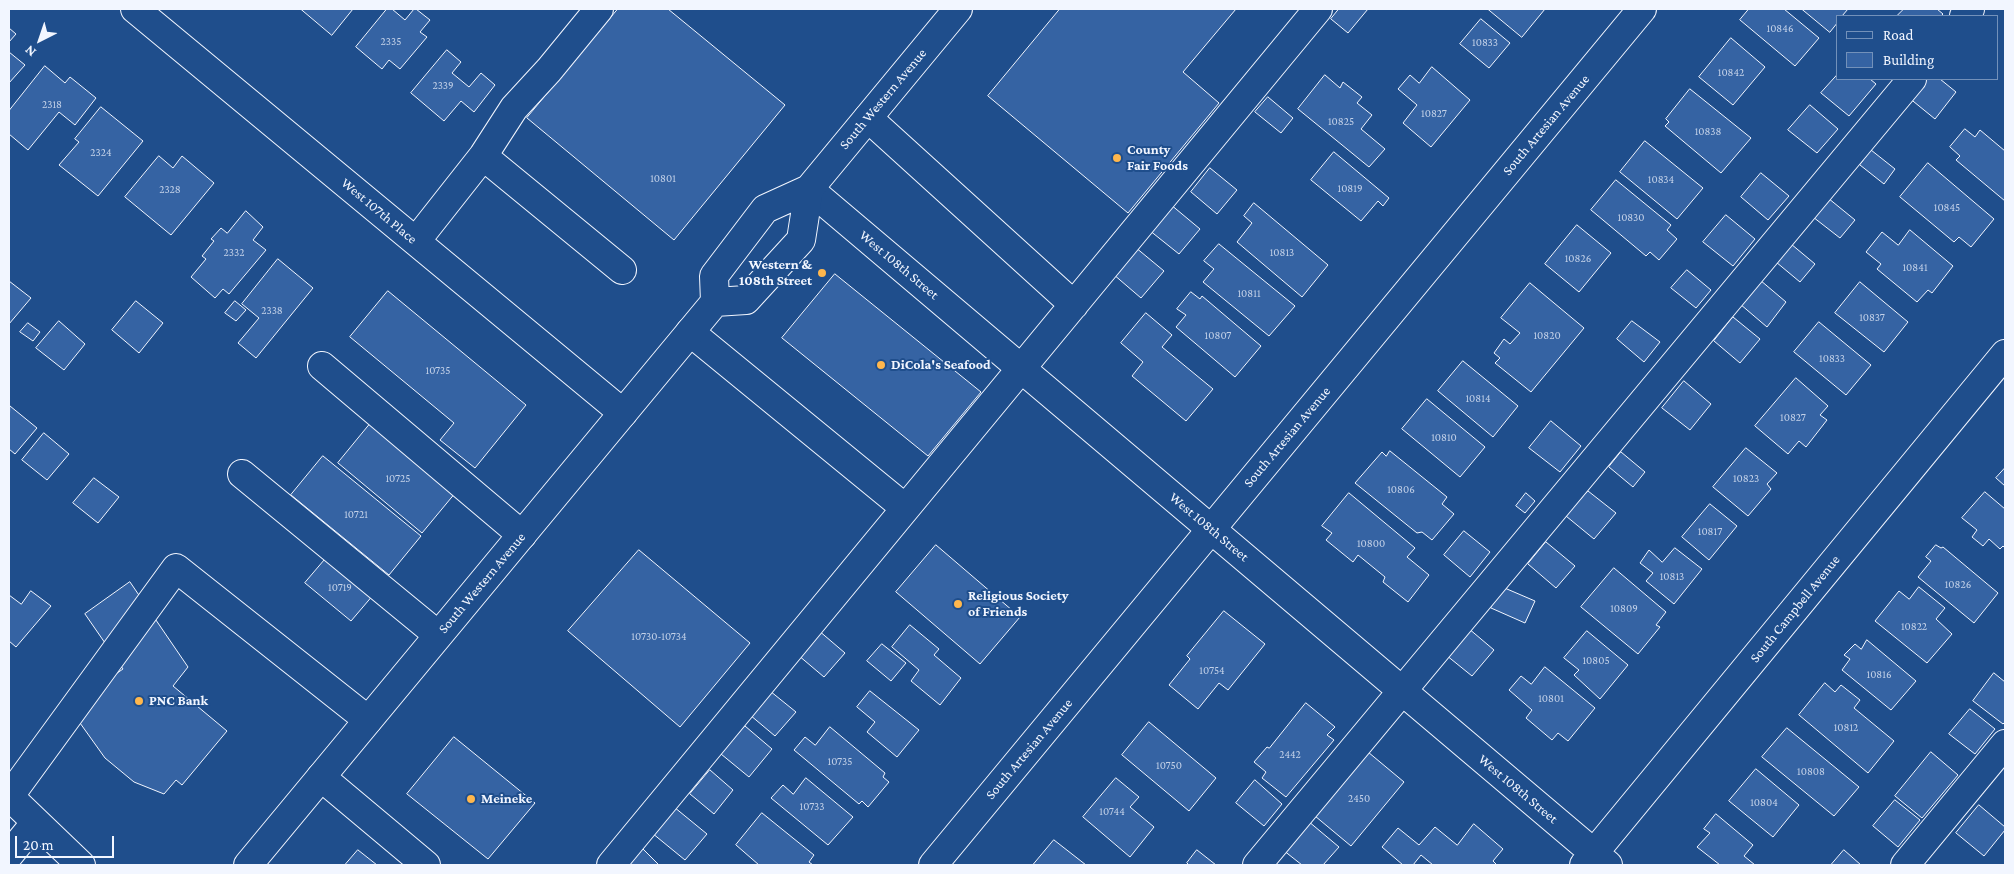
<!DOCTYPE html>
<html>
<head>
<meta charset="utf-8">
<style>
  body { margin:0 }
  #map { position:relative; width:2014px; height:874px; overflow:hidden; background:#1f4e8c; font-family:"Crimson Pro",serif }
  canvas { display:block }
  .frame { position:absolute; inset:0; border:10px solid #f2f6ff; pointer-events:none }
  .legend { position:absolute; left:1836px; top:15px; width:162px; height:65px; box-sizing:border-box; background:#1f4e8c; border:1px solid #7391ba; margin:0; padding:6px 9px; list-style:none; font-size:15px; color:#f2f6ff }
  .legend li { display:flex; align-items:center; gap:10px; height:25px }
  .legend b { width:25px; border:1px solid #7391ba }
  .north { position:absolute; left:15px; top:15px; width:50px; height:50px; -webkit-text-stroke:4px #1f4e8c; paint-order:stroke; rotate:221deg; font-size:14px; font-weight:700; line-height:20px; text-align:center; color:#f2f6ff }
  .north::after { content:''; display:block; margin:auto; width:18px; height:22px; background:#f2f6ff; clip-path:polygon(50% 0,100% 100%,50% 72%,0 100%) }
  .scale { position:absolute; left:15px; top:836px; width:99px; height:22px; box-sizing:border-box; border:2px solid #f2f6ff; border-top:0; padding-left:6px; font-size:15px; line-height:18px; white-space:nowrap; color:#f2f6ff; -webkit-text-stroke:4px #1f4e8c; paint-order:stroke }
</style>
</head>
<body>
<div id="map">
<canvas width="2014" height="874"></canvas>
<div class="frame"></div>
<ul class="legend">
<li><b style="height:6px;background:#1f4e8c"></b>Road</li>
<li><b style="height:14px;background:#3563a3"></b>Building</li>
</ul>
<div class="north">N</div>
<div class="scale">20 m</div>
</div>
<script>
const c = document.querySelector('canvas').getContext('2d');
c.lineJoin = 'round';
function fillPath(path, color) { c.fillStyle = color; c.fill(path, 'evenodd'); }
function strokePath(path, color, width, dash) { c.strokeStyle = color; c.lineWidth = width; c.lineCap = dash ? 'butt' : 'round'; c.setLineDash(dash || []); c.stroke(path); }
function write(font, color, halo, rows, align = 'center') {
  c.font = font + ' "Crimson Pro",serif'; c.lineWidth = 4; c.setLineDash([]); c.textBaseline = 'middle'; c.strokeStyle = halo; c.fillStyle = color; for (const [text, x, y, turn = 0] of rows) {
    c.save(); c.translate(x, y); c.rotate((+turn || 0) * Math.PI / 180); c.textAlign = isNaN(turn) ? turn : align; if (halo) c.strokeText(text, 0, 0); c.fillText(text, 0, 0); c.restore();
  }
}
const building = new Path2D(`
  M301 9H353L332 35Z
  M387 9H392L405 20 414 9H416L430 20 420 32 427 37 400 69 389 60 382 69 356 47Z
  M618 9H668L785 105 674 240 527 118Z
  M1060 9H1236L1183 72 1219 103 1128 213 988 96Z
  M1339 9H1368L1348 33 1331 19Z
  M1488 9H1545L1522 37Z
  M1749 9H1784L1819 38 1795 66 1740 20Z
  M1802 9H1848L1842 16H1838V22L1830 32Z
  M1904 9H1937L1943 14 1941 16H1897Z
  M1481 19 1510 43 1489 68 1460 44Z
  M9 28 16 34 9 42Z
  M1731 38 1765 67 1733 105 1699 77Z
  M447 50 461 62 452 73 469 87 481 73 495 85 474 112 461 101 444 121 411 93Z
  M9 52 25 65 9 83Z
  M45 66 65 83 70 77 96 98 75 125 59 112 28 150 9 134V111Z
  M1432 67 1470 100 1431 147 1403 123 1417 105 1398 89 1410 75 1419 83Z
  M1838 74V79H1870L1876 84 1849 116 1821 93Z
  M1325 75 1340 88 1343 82 1362 97 1357 103 1372 115 1361 129 1385 149 1369 167 1298 109Z
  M1923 79H1940L1956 92 1935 119 1908 97Z
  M1690 89 1751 138 1721 173 1665 126 1669 122 1666 119Z
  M1268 97 1293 118 1281 133 1255 112Z
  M1810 105 1838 129 1817 153 1788 130Z
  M101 107 143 141 98 196 59 165 79 142 75 139Z
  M1965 129 1975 137 1980 130 2005 151V201L1956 160 1960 156 1950 147Z
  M1645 141 1703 188 1677 219 1620 172Z
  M1871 150 1895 169 1884 184 1860 165Z
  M1334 152 1389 198 1383 206 1378 201 1361 221 1311 180Z
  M159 156 173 168 182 156 214 183 171 235 125 197Z
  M1928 163 1994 219 1971 247 1959 237 1954 242 1900 197Z
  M1210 168 1237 190 1217 214 1191 192Z
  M1761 173 1789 196 1768 220 1741 197Z
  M1616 180 1671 225 1667 230 1677 239 1659 260 1650 252 1646 256 1591 210Z
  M1828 198 1855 220 1840 238 1813 217Z
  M1254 203 1328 265 1302 297 1237 242 1252 223 1244 216Z
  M1170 204 1200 229 1179 254 1149 230Z
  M246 211 263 227 253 240 266 250 229 294 223 289 215 298 191 277 206 259 202 256 214 241 211 239 221 228 227 233Z
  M1726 215 1755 239 1733 266 1703 242Z
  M1577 225 1611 253 1579 292 1545 264Z
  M1910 230 1953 266 1932 293 1928 290 1917 302 1877 269 1881 264 1866 252 1882 232 1898 245Z
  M1219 244 1295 306 1269 336 1203 282 1214 269 1204 261Z
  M1791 244 1815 264 1800 282 1776 262Z
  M1135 247 1164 271 1141 298 1113 274Z
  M278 259 313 288 256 358 238 343 259 318 242 304Z
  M1687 270 1711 290 1696 308 1671 288Z
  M835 274 981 392 928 456 782 338Z
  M1760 280 1786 302 1767 327 1740 304Z
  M9 281 31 298 9 324Z
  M1860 282 1908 322 1884 352 1835 313Z
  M1530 283 1584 328 1531 392 1495 363 1500 358 1494 353 1504 339 1510 344 1520 333 1501 318Z
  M388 291 526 405 475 468 440 440 454 423 350 337Z
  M1191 292 1200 299 1202 296 1261 346 1235 377 1176 327 1186 315 1177 309Z
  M136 301 163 323 139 353 112 330Z
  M235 301 246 310 236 321 225 313Z
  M1146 313 1172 335 1162 347 1213 389 1186 421 1132 376 1143 362 1121 343Z
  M1733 317 1760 339 1740 363 1714 341Z
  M59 321 85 344 64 370 36 348Z
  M1632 321 1660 342 1644 362 1617 339Z
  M1819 322 1871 365 1846 395 1794 352Z
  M28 323 40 332 33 341 20 332Z
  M1463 361 1518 406 1493 437 1438 391Z
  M1796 378 1828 406 1820 415 1827 420 1806 447 1799 441 1788 454 1755 426Z
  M1684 381 1711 404 1690 430 1662 408Z
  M1427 399 1485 447 1460 477 1402 429Z
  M10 406 37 428 15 454 9 449Z
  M1551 421 1581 446 1560 472 1529 448Z
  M370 424 456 492 422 533 338 463Z
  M44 433 69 454 47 480 22 460Z
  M1746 448 1777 473 1767 484 1771 489 1748 516 1713 487Z
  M1390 451 1447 497 1442 504 1454 514 1432 540 1422 532 1417 533 1355 483 1382 452 1386 456Z
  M1621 452 1645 472 1633 487 1609 467Z
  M323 456 421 536 389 575 291 495Z
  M2005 468V486L1996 478Z
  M94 478 119 497 98 523 73 503Z
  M1588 491 1616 513 1594 539 1566 516Z
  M1985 492 2005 509V548L2003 546 2000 549 1989 539 1983 546 1972 537 1977 530 1962 518Z
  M1349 493 1415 548 1407 557 1429 575 1408 602 1383 582 1385 577 1358 555 1353 562 1326 540 1332 533 1322 526Z
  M1526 493 1535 501 1525 513 1516 506Z
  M1710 504 1737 526 1709 560 1682 537Z
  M1464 531 1490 552 1470 577 1444 555Z
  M1546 542 1575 566 1556 588 1528 564Z
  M936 545 1020 617 980 664 896 592Z
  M1936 545 1941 548 1943 547 1998 593 1974 623 1918 577 1931 561 1926 557Z
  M1675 548 1702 569 1674 604 1646 581 1653 573 1640 563 1649 550 1662 562Z
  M639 550 750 643 680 727 568 631Z
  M328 556 374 594 351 621 305 583Z
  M1614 568 1666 612 1656 625 1660 627 1638 654 1581 607Z
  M130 582 188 667 173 686 227 731 182 785 176 780 164 794 134 782 105 758 75 716 104 682 123 669 85 614Z
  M1500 586 1535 601 1525 623 1491 608Z
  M1919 587 1945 608 1936 619 1952 634 1927 663 1875 621 1899 591 1909 599Z
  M31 591 51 606 16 647 9 641V595L21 604Z
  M1224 611 1265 644 1228 690 1219 683 1198 709 1169 685 1190 659 1187 656Z
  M910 625 939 649 934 655 961 678 940 705 911 681 919 670 892 647Z
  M1468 628 1494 650 1472 676 1446 655Z
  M818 630 845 653 824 677 798 655Z
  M1587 631 1628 665 1600 699 1574 675 1579 670 1564 658Z
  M1867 640 1916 681 1891 710 1842 670 1850 659 1844 655 1855 644 1861 649Z
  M882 644 906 663 891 681 867 661Z
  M1545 667 1595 708 1568 741 1558 733 1552 740 1526 718 1532 710 1509 690 1521 676 1531 684Z
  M1994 673 2005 682V722L2003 724 1973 701Z
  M1825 683 1835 692 1841 685 1860 700 1854 708 1894 741 1868 773 1799 715Z
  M770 691 796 712 775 736 750 715Z
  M870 691 919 730 897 757 867 732 875 722 857 707Z
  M1306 703 1335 727 1327 735 1334 740 1286 797 1262 778 1266 772 1254 762 1267 747 1269 748Z
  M1970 709 1995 729 1975 754 1949 734Z
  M1149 722 1216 778 1189 811 1122 755Z
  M745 726 772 749 749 777 721 754Z
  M830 727 885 773 883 777 889 782 868 807 862 801 859 804 794 750 805 737 815 745Z
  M1787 728 1859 787 1834 816 1762 757Z
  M454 737 535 803 488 859 407 794Z
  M1368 752 1404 782 1351 846 1315 816Z
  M1931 752 1958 775 1922 818 1895 796Z
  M1756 769 1799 805 1773 837 1729 801Z
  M710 770 733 790 714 814 690 794Z
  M806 778 853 817 828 845 771 798 783 785 793 794Z
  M1116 778 1139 797 1130 807 1154 827 1130 857 1083 817Z
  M1255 780 1282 804 1264 826 1236 803Z
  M1895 800 1920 820 1898 847 1873 826Z
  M1979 805 2005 827V830L1984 856 1956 833Z
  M674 807 707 834 685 860 652 833Z
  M762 813 814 855 809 862 813 865H759L736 845Z
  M1716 814 1753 845 1744 856 1755 865H1720L1697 847 1710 833 1704 829Z
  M1308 821 1339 847 1323 865H1302L1283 850Z
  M1474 824 1503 849 1493 861 1497 865H1433L1421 855 1413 865H1403L1382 847 1398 828 1419 845 1435 827 1457 845Z
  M1054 840 1086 865H1033Z
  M642 848 659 865H628Z
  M358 850 377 865H345Z
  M1197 850 1216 865H1189L1187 863Z
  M1844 850 1861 865H1831Z`);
const minor = new Path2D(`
  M135 9 623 413
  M1964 16 1970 9
  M868 118 1074 305
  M483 156 622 270
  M809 189 1608 865
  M416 241 483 156 514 108 549 70 599 9
  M690 332 905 508
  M322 366 522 535
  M242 474 438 635
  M321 777 426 865
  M9 796 81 865
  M9 797 176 568 368 720
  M9 855 36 822
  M611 865 1318 9
  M933 865 1642 9
  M1257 865 1912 79
  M1584 865 2005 354
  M1905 865 2005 744`);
const major = new Path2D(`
  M715 302 746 300 801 240 809 189
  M248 865 715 302 714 276 765 209 809 189 958 9`);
const markers = [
  [1117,158,5,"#ffb74d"],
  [822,273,5,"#ffb74d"],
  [881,365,5,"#ffb74d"],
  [958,604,5,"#ffb74d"],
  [139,701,5,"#ffb74d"],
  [471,799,5,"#ffb74d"]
];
const numberNames = [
  ["10846",1780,29],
  ["2335",391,42],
  ["10833",1485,43],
  ["10842",1731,73],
  ["2339",443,86],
  ["2318",52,105],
  ["10827",1434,114],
  ["10825",1341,122],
  ["10838",1708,132],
  ["2324",101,153],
  ["10801",663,179],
  ["10834",1661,180],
  ["10819",1350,189],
  ["2328",170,190],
  ["10845",1947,208],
  ["10830",1631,218],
  ["2332",234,253],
  ["10813",1282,253],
  ["10826",1578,259],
  ["10841",1915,268],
  ["10811",1249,294],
  ["2338",272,311],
  ["10837",1872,318],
  ["10807",1218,336],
  ["10820",1547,336],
  ["10833",1832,359],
  ["10735",438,371],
  ["10814",1478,399],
  ["10827",1793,418],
  ["10810",1444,438],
  ["10725",398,479],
  ["10823",1746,479],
  ["10806",1401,490],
  ["10721",356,515],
  ["10817",1710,532],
  ["10800",1371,544],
  ["10813",1672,577],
  ["10826",1958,585],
  ["10719",340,588],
  ["10809",1624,609],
  ["10822",1914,627],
  ["10730-10734",659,637],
  ["10805",1596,661],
  ["10754",1212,671],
  ["10816",1879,675],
  ["10801",1551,699],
  ["10812",1846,728],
  ["2442",1290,755],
  ["10735",840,762],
  ["10750",1169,766],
  ["10808",1811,772],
  ["2450",1359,799],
  ["10804",1764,803],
  ["10733",812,807],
  ["10744",1112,812]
];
const streetNames = [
  ["South Western Avenue",883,99,-50],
  ["South Artesian Avenue",1546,125,-50],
  ["West 107th Place",379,211,40],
  ["West 108th Street",899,265,40],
  ["South Artesian Avenue",1287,437,-50],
  ["West 108th Street",1209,527,40],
  ["South Western Avenue",482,583,-50],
  ["South Campbell Avenue",1795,609,-51],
  ["South Artesian Avenue",1029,749,-50],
  ["West 108th Street",1518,789,40]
];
const poiNames = [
  ["County",1127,150],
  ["Fair Foods",1127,166],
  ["Western &",812,265,"right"],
  ["108th Street",812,281,"right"],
  ["DiCola's Seafood",891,365],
  ["Religious Society",968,596],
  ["of Friends",968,612],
  ["PNC Bank",149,701],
  ["Meineke",481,799]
];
fillPath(building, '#3563a3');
strokePath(building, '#f2f6ff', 1);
strokePath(minor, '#f2f6ff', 30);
strokePath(major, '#f2f6ff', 30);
strokePath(minor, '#1f4e8c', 28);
strokePath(major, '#1f4e8c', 28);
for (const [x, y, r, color] of markers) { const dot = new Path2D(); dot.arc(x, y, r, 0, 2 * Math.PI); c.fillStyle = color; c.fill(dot); strokePath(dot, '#1f4e8c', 2); }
write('11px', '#c3d1e8', null, numberNames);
write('14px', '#f2f6ff', '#1f4e8c', streetNames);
write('bold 14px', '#f2f6ff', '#1f4e8c', poiNames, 'left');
</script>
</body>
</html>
